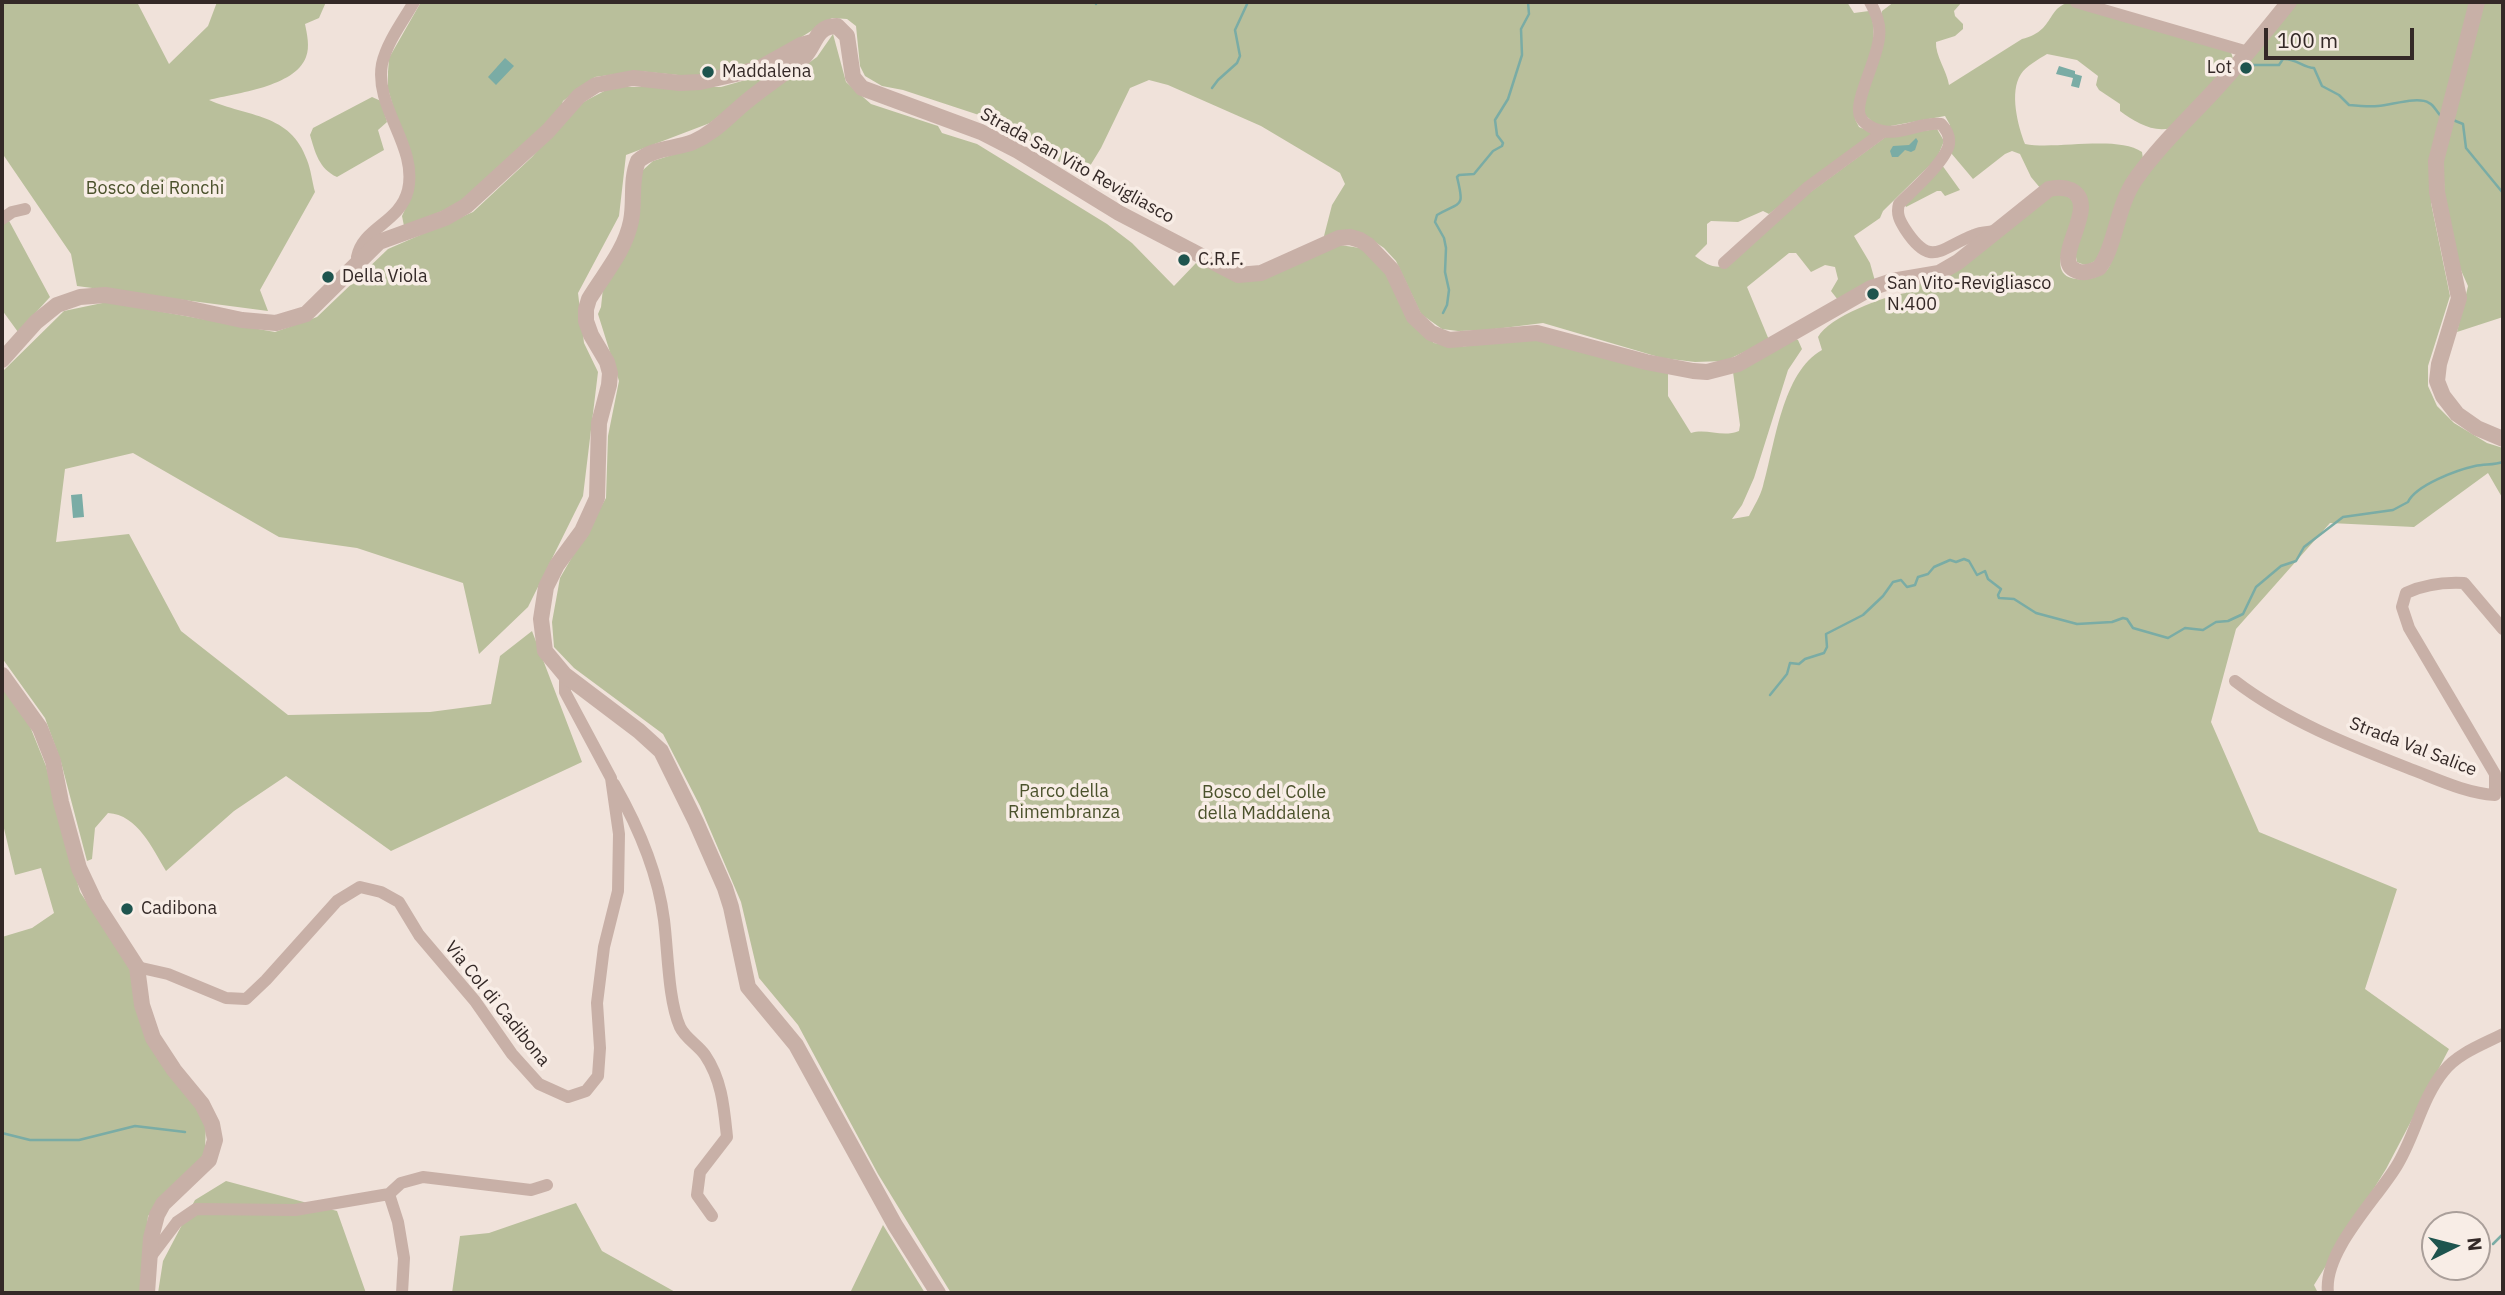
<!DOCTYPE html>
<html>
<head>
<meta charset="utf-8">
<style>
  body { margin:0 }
  #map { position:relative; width:2505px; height:1295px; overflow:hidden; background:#f0e2da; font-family:"IBM Plex Sans",sans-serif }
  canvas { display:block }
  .frame { position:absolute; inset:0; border:4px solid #342927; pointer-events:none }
  .north { position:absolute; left:2421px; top:1211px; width:70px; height:70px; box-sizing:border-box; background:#f8ede6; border:2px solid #aa9f9a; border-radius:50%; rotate:84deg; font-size:19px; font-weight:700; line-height:28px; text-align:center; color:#342927 }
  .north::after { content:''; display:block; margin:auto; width:24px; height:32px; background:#1e544e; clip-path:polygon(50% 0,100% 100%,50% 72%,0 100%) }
  .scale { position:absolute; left:2264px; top:28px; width:150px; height:32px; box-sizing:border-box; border:4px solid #342927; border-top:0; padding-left:9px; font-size:21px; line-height:24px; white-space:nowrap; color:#342927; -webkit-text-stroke:5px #f8ede6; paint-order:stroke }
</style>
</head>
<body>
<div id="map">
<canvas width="2505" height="1295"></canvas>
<div class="frame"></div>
<div class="north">N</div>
<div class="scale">100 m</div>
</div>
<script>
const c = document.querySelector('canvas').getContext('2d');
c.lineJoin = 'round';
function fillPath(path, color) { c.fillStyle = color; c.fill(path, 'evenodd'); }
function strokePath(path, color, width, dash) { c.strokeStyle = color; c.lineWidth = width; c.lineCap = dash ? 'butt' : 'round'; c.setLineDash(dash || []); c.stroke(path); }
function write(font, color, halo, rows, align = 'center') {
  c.font = font + ' "IBM Plex Sans",sans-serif'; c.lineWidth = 7; c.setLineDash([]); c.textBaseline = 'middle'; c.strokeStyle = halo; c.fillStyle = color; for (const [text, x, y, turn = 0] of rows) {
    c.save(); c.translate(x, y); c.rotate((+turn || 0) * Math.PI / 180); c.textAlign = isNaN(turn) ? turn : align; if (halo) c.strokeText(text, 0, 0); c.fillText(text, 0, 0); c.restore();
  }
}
const green = new Path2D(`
  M2 2H137L169 64 208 26 217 2H326L319 18 305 24C307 34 310 47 306 57 295 87 236 93 209 100 247 117 291 113 307 160 311 170 312 181 315 192L260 290 268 311 77 286 71 254 2 153Z
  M421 2H1847L1854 13 1869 11C1883 35 1862 93 1855 119L1859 127 1873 133 1769 214 1763 211 1738 222 1711 221 1707 224V244L1695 256C1706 264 1715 270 1728 265L1783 212 1887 136 1937 129 1944 141 1937 158 1883 211 1880 218 1854 236 1870 263 1875 281 1838 300 1831 291 1838 279 1835 267 1825 265 1811 272 1796 253H1789L1747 287 1769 340 1725 361 1695 362 1662 358 1543 323 1487 330 1458 331 1442 329 1421 314 1396 261 1384 248 1362 233 1324 236 1332 205 1345 184 1340 173 1261 126 1168 85 1149 80 1130 88 1101 148 1082 179 1068 167 982 116 903 90 882 86 865 76 860 66 856 26 847 19 832 18 763 61 698 77 638 71 595 77 563 101 560 110 460 204 404 226 402 216 409 201 395 113 388 89V72L389 58Z
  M1894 2H1962L1954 11 1955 16 1963 24V29L1955 36 1936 42C1935 55 1947 71 1949 85L2022 39C2030 37 2037 34 2043 28 2052 19 2054 6 2068 3L2231 52 2234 62 2171 128C2153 133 2135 122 2120 111V104L2099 90 2096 85 2098 76 2077 60 2047 54C2039 59 2026 66 2021 74 2009 92 2018 126 2025 144 2055 150 2117 135 2142 152L2143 159 2096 260C2090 265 2084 266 2077 262L2075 252 2086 199 2041 189 2031 177 2020 154 2012 151 2005 154 1973 179 1951 153 1950 125 1945 116 1885 127 1875 124 1865 115 1864 107 1882 11Z
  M2293 2H2470L2431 203 2450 296 2428 366V386L2437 406 2454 423 2487 443 2503 448V499L2488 473 2414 527 2330 523 2236 629 2211 722 2259 832 2397 889 2365 989 2449 1049 2386 1169 2314 1285 2318 1293H951L878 1174 798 1025 759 978 741 902 700 806 663 734 574 668 554 647 552 622 560 578 606 498 608 436 619 381 598 314 601 307 603 288 643 170 653 161 672 155 766 94 817 57 833 34 846 82 871 104 938 126 942 133 977 144 1107 224 1132 243 1174 286 1197 262 1238 279 1340 245 1360 248 1380 263 1411 322 1434 343 1460 347 1521 338 1545 341 1668 372V396L1691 433C1707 428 1722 438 1739 431L1740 425 1733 372 1794 338 1798 340 1802 349 1788 370 1754 478 1742 505 1732 519 1749 516C1754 506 1760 497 1763 486 1775 445 1782 372 1822 350L1818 337C1829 317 1884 296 1906 293L1905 286 1926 280 2052 193C2056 194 2063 194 2067 196 2094 210 2034 273 2076 279 2087 281 2104 277 2109 267 2113 259 2114 249 2116 241 2121 223 2129 203 2137 186 2146 168 2169 148 2182 132 2219 89 2256 45 2293 2Z
  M2482 2H2503V317L2457 332 2468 286 2460 268 2445 208 2443 155Z
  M794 56 710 123 626 155 619 216 578 293 584 343 598 372 583 496 528 607 479 654 463 583 357 548 279 537 133 453 65 469 56 542 129 534 181 631 288 715 430 712 491 704 500 656 532 631 582 762 391 851 286 776 234 811 166 871C152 848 138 815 108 813L95 828 92 859 87 861 61 762 45 718 2 658V372L64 311 107 302 275 332 317 317 388 249 473 212 532 157 575 107 589 99 612 87H721L756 77Z
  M372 97 381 101 387 122 378 130 384 150 337 177C319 169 315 152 310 135L313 128Z
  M1942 165 1960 190 1945 196 1941 191H1937L1906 207 1905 205Z
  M7 217 50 297 18 332 2 310V223Z
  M2 681 25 714 46 766 80 892 131 968 136 1004 206 1122 205 1151 195 1170 168 1194 148 1216 141 1293H2V937L32 928 54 913 41 868 15 875 2 820Z
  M226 1181 337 1211 366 1293H158L163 1261 195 1200Z
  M576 1203 602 1251 677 1293H452L460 1236 489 1233Z
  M883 1225 925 1293H850Z`);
const water = new Path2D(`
  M505 58 514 66 496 85 488 77Z
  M2059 66 2075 71V74L2082 76 2079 88 2071 86 2073 78 2056 74Z
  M1916 138 1918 141 1915 150 1911 152 1905 150 1898 157H1892L1890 151 1893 146 1909 145Z
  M82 494 84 517 73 518 71 495Z`);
const stream = new Path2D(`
  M1096 2V4
  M2245 65H2279L2283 59C2296 58 2303 68 2314 68L2322 86 2339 95 2349 105C2359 106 2369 107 2378 106 2392 105 2418 96 2429 103 2434 105 2436 111 2440 115
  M1212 88 1218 80 1237 63 1240 56 1235 30 1248 2
  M2453 120 2463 124 2466 148 2503 193
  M1443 313 1447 305 1449 290 1445 272 1446 248 1444 238 1435 222 1437 215C1461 201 1465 209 1457 177L1459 175 1474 174 1493 151 1502 146 1503 143 1497 135 1495 120 1508 99 1522 55 1521 29 1529 14 1528 2
  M1770 695 1787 674 1790 663 1799 664 1805 659 1824 653 1827 647 1826 634 1863 615 1883 596 1893 582 1901 580 1907 587 1915 585 1918 577 1928 574 1934 567 1950 560 1956 562 1964 559 1969 561 1977 575 1985 571 1988 579 2001 589 1998 595 1999 598 2014 599 2036 613 2077 624 2112 622 2123 618 2127 619 2133 628 2168 638 2185 628 2203 630 2216 622 2228 621 2243 614 2256 587 2281 566 2296 561 2304 547 2343 517 2393 510 2408 502C2416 485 2457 470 2475 466 2485 464 2494 465 2503 462
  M2 1133 30 1140H79L135 1126 185 1132
  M2493 1244 2503 1234
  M2 1291 5 1293`);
const minor = new Path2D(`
  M1870 2C1876 13 1881 24 1879 38 1877 59 1858 94 1859 111 1859 122 1872 129 1882 131 1901 135 1921 122 1941 124 1946 129 1950 136 1949 144 1946 161 1912 191 1899 204 1896 214 1900 221 1905 229 1931 269 1940 248 1974 235 1980 232 1988 232 1995 231
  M2076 2 2248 52
  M2 219 12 212 25 209
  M359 262 357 257C363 227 400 223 408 190 418 146 374 108 382 64 387 42 403 21 414 2
  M1724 263 1808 187 1883 132
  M2235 681C2287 721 2352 746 2413 770 2439 780 2466 793 2495 795V774L2409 628 2402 607 2406 593C2425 584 2443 582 2464 583L2503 629
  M614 784C638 826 658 872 664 920 668 951 668 1000 680 1027 685 1038 698 1045 705 1055 722 1080 724 1108 727 1137L700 1172 697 1195 712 1216
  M137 967 168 974 226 998 246 999 266 980 337 901 360 887 381 892 399 902 419 935 475 1001 512 1054 539 1084 568 1097 586 1091 598 1076 600 1048 597 1003 604 947 618 891 619 834 611 778 565 692V675
  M389 1194 401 1183 423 1177 531 1190 547 1185
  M149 1259 177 1222 196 1209 295 1210 389 1194 398 1222 404 1258 402 1293
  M2328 1293C2323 1252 2375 1201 2396 1167 2415 1137 2421 1099 2444 1071 2458 1053 2484 1044 2503 1034`);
const tertiary = new Path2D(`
  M2477 2 2436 161 2437 192 2459 298 2439 364 2437 381 2443 396 2457 414 2477 428 2503 439
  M2 360 36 322 57 305 80 297 105 295 186 308 242 320 276 323 306 314 379 242 445 218 466 206 548 131 579 96 596 85 633 78 680 83 700 82 758 69 801 45 812 42
  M2 675 40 728 53 761 61 802 79 868 95 902 137 967 142 1005 153 1038 174 1070 202 1104 212 1124 215 1140 209 1160 163 1204 157 1215 151 1238 147 1293
  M938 1293 895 1225 796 1045 748 987 731 907 725 888 696 822 661 751 639 731 565 675 545 651 541 619 546 587 557 565 582 531 597 498 599 423 609 385 610 373 607 362 591 335 586 321V309L589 299C604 274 625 251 631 221 635 202 630 180 638 161 653 148 675 149 693 142 712 134 725 120 740 107 760 89 784 75 804 57 816 45 815 26 837 26L847 36 853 77 862 88 981 132 1018 151 1119 213 1238 275 1261 273 1339 238 1350 237 1360 240 1368 245 1392 270 1414 317 1431 333 1449 340 1537 333 1646 362 1693 371 1707 372 1738 364 1871 288 1892 281 1939 273 1958 262 2049 189C2057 187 2064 187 2071 190 2102 206 2048 261 2077 271 2084 274 2092 271 2099 268 2115 248 2117 206 2135 180 2158 147 2186 121 2213 92 2240 63 2265 32 2289 2`);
const markers = [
  [2246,68,7,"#1e544e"],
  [708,72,7,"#1e544e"],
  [1184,260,7,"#1e544e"],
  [328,277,7,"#1e544e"],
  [1873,294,7,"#1e544e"],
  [127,909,7,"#1e544e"]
];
const poiNames = [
  ["Lot",2232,68,"right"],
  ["Maddalena",722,72],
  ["C.R.F.",1198,260],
  ["Della Viola",342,277],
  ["San Vito-Revigliasco",1887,284],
  ["N.400",1887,305],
  ["Cadibona",141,909]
];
const streetNames = [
  ["Strada San Vito Revigliasco",1077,166,29],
  ["Strada Val Salice",2413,747,21],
  ["Via Col di Cadibona",497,1004,51]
];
const parkNames = [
  ["Bosco dei Ronchi",155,189],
  ["Parco della",1064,792],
  ["Rimembranza",1064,813],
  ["Bosco del Colle",1264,793],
  ["della Maddalena",1264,814]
];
fillPath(green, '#b9bf9b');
fillPath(water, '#7aaca5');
strokePath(stream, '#7aaca5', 2.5);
strokePath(minor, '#c8b0a7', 12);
strokePath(tertiary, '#c8b0a7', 16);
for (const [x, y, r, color] of markers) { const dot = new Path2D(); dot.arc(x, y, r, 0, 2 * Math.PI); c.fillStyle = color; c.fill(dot); strokePath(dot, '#f8ede6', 2.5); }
write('18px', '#342927', '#f8ede6', poiNames, 'left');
write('18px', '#342927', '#f8ede6', streetNames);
write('18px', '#4b522c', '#f8ede6', parkNames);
</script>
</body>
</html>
